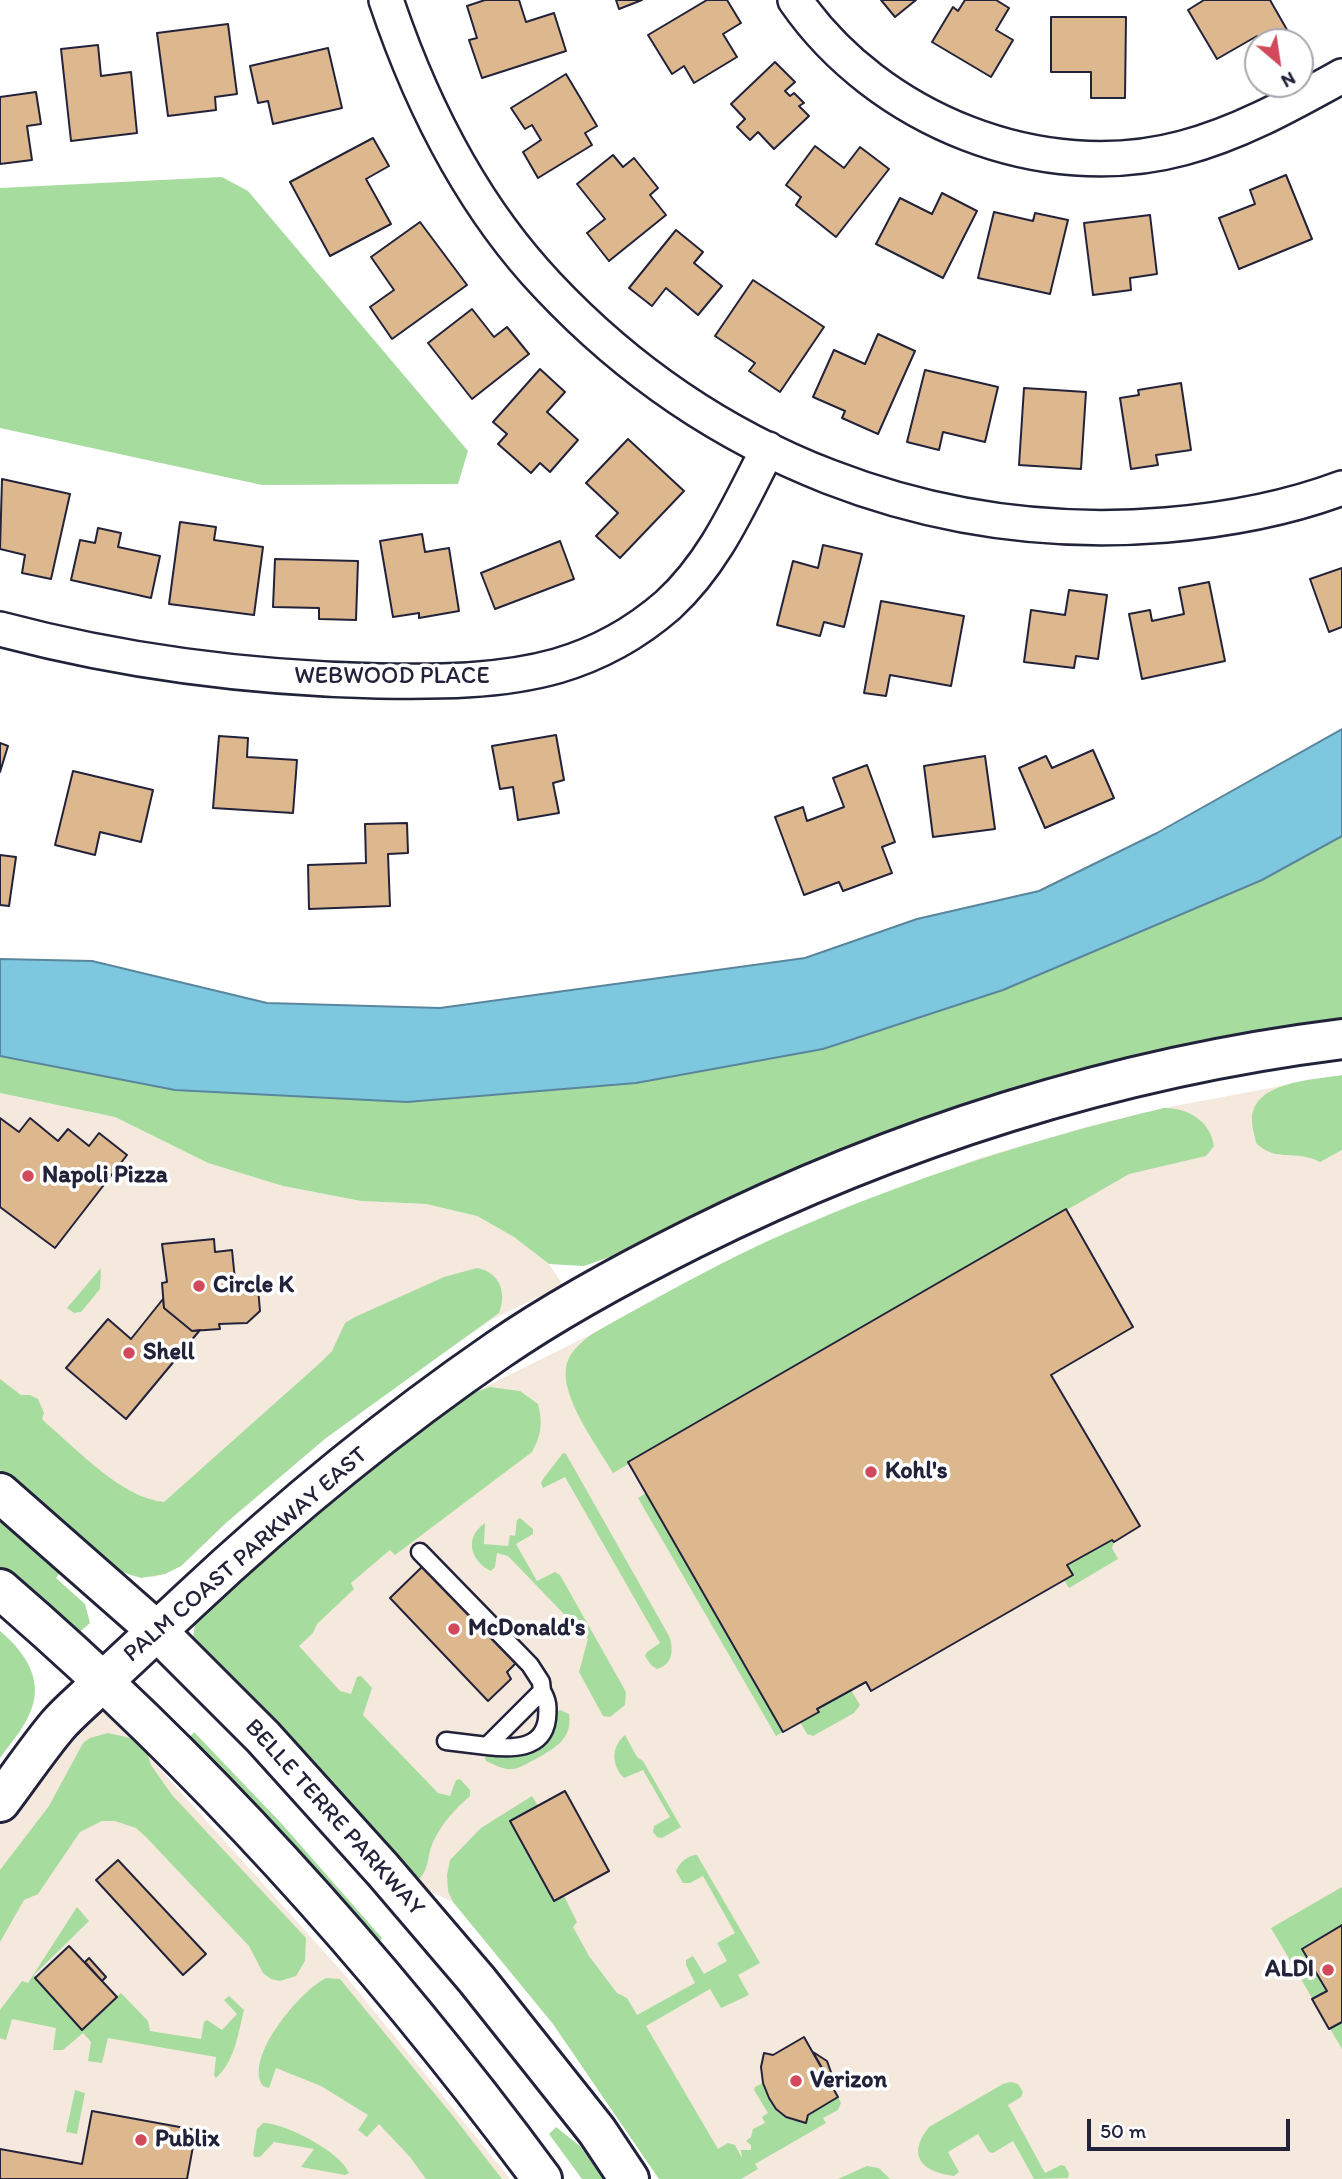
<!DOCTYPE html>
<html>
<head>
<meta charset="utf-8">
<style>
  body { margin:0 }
  #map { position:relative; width:1342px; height:2179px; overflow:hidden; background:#fff; font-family:Itim,sans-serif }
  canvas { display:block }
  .north { position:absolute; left:1244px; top:28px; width:70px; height:70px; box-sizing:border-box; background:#fff; border:2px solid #a7a7b1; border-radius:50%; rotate:151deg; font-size:19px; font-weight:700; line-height:28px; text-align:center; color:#22223b }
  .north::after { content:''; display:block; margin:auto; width:24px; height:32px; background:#d1495b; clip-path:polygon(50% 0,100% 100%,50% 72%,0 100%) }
  .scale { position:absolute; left:1087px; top:2119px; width:203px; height:32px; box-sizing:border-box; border:4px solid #22223b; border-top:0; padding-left:9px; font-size:21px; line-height:24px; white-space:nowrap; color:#22223b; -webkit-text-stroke:5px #fff; paint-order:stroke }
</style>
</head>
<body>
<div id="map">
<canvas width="1342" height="2179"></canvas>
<div class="north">N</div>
<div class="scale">50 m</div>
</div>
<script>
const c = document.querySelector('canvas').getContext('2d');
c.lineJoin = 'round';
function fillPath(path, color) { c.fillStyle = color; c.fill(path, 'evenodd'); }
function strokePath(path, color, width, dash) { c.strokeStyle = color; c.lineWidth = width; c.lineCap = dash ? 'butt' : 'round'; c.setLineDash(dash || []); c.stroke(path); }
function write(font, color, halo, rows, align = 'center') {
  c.font = font + ' Itim,sans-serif'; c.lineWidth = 7; c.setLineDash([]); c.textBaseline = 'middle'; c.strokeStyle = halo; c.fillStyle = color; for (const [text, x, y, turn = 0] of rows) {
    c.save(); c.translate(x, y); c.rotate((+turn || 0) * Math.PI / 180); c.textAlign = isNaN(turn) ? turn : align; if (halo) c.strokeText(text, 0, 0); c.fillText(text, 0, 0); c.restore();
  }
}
const built = new Path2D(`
  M1313 1080 1342 1129V2179H659L553 2024 453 1902 414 1884 195 1624 419 1431 443 1413 473 1393 592 1334 724 1262 848 1207 980 1158 1086 1127 1164 1108Z
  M0 1093 115 1117 208 1163 283 1186 361 1201 426 1204 477 1216 514 1237 549 1264 563 1285 493 1319 438 1356 326 1438 227 1522 181 1566 165 1574 154 1577 131 1576 82 1542 0 1470Z
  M98 1700 344 1974 510 2179H0V1821L59 1739Z`);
const green = new Path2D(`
  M222 177 248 191 468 451 458 484 262 485 0 428V188Z
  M1342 836V1024L754 1192 624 1252 584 1266 549 1264 514 1237 477 1216 426 1204 361 1201 283 1186 208 1163 115 1117 0 1093V1056L175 1090 407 1102 636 1083 823 1049 1003 990 1262 880Z
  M1342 1075V1150L1320 1162C1295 1149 1276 1163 1256 1143 1255 1136 1252 1128 1252 1121 1251 1081 1314 1080 1342 1075Z
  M1164 1108C1189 1108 1210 1121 1214 1146L1206 1156 1129 1174 613 1473C597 1445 558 1395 567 1363 571 1350 582 1342 592 1334 658 1297 725 1259 795 1229 915 1177 1037 1138 1164 1108Z
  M101 1268 100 1289 81 1312 74 1313 67 1308Z
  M477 1268C500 1272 507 1293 499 1313L326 1438 227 1522 181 1566 165 1574 141 1578 116 1570 0 1470V1379L21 1395H30L38 1399 44 1413 42 1419 47 1424C79 1451 122 1498 164 1502L320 1363 332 1351 345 1323 355 1317 444 1277Z
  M490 1387 520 1391 538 1404C543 1423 541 1436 532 1452L395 1555 390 1550 351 1583 354 1589 317 1624 313 1633 299 1646 340 1691 351 1694 357 1677 361 1676 372 1688 363 1715 438 1793 450 1796 456 1780 460 1779 470 1790V1796C455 1809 443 1822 434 1840 425 1859 432 1869 414 1884L192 1644 195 1624 237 1580 356 1479 443 1413 473 1393Z
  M563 1453 566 1454 669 1636C674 1649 673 1665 657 1669L651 1665 645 1656 647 1652 660 1643 565 1477 543 1488 541 1483 543 1479Z
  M646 1493 783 1732 776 1736 638 1498Z
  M0 1509 65 1566 56 1578 85 1604 90 1623 76 1635 0 1568Z
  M520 1518 533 1529V1534L516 1544 537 1581 555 1572 560 1575 626 1692 625 1705 610 1717 603 1716 579 1672 588 1639 508 1556 497 1553 495 1567 491 1571C470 1561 464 1537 485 1523L484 1544 508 1546 510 1535 515 1536 517 1520Z
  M1112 1540 1114 1542 1112 1548 1118 1559 1069 1588 1064 1580 1073 1575 1067 1565Z
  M0 1631C26 1653 46 1682 28 1717 21 1732 9 1745 0 1758Z
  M851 1690 860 1705 854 1713 813 1736 807 1734 800 1722 818 1712 817 1709Z
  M560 1710 569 1714C573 1740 553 1749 534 1760 527 1763 521 1768 513 1769 503 1770 495 1765 486 1761L485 1758 489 1754 519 1755 529 1752 556 1712Z
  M194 1732 281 1823 382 1938 375 1947 202 1754 203 1750 190 1737Z
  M108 1733 130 1738 147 1753 151 1765 172 1795 306 1938 305 1961 296 1976 280 1981 271 1979 263 1973 249 1946 146 1837 136 1828 115 1821H102L80 1832 38 1894 24 1900 0 1942V1870L49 1806 83 1743 90 1738Z
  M625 1735 637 1757 643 1761 681 1827 662 1838 657 1837 653 1832 654 1826 670 1817 643 1770 624 1778C611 1765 611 1747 625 1735Z
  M532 1796 538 1806 510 1822 554 1901 564 1896 577 1922 573 1927 589 1956 617 1993 627 1998 637 2015 695 1983 686 1965V1960L693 1956 704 1974 727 1961 717 1943 735 1933 703 1876 690 1883H683L676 1871C680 1862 688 1855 697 1855L760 1963 738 1975 749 1995 721 2008 710 1989 646 2026 718 2149 728 2143 735 2145 742 2158 741 2150H751V2145L746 2141 751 2137 753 2129 765 2123 762 2117 768 2113 754 2090 755 2087 763 2083C771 2104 782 2119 806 2123L808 2115 838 2097 841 2103 838 2110 823 2118 826 2123 755 2164 758 2169 741 2179H659L553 2024 453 1902 448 1891 447 1875 450 1860 481 1828Z
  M1342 1887V2049L1271 1928Z
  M77 1907 89 1921 34 1975 35 1978 82 2030 121 1993 148 2021 150 2031 201 2039 204 2022 207 2020 222 2030 237 2014 224 2000 229 1996 244 2010C238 2034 235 2061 216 2078L214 2075 216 2057 108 2038 102 2063 88 2061 91 2042 83 2033 63 2050H53L56 2028 12 2019 6 2040 0 2038V2010L22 1981 28 1983Z
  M326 1978 340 1979 453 2116 502 2179H426L410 2157 379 2124 367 2137 358 2130 368 2115 321 2086 276 2068 269 2088 263 2086C243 2058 301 1990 326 1978Z
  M1011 2082 1018 2084 1023 2092 1021 2097 1008 2105 1045 2173 1061 2165 1065 2166 1069 2174 1068 2178 1034 2179 1013 2141 993 2153 989 2152 978 2134 948 2152 959 2172 954 2176C922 2172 906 2156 929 2127L1003 2084Z
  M75 2090 85 2093 77 2134 66 2132Z
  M263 2123C285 2123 341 2152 349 2173L345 2175 301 2167 314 2149 274 2142 260 2157H255L253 2155 257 2129Z
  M556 2127 580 2146 603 2179H582L549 2134Z
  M867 2166 879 2168 890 2179H838Z`);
const water = new Path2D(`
  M1342 729V836L1262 880 1003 990 823 1049 636 1083 407 1102 175 1090 0 1056V959L92 961 267 1003 440 1008 805 958 917 919 1039 891 1157 833Z`);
const building = new Path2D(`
  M485 0H519L526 22 554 13 566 51 482 78 469 40 477 38 467 6Z
  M616 0H642L619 9Z
  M707 0H727L741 23 723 34 737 57 694 83 684 66 672 74 648 35Z
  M881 0H916L895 17Z
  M965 0H996L1009 8 996 30 1013 40 991 77 932 42 953 7 958 11Z
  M1270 0 1290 35 1277 42H1261L1257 36 1217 59 1188 10 1204 0Z
  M1051 17H1126L1125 98H1091V72H1051Z
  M228 24 237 94 215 97 216 110 168 116 157 33Z
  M98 45 101 76 131 72 137 133 71 141 61 49Z
  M328 48 342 108 273 124 268 101 258 103 250 66Z
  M775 62 795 82 785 91 790 96 794 93 804 103 799 106 809 116 774 149 758 132 750 140 737 127 745 119 731 104Z
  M566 74 597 126 585 133 592 145 538 178 523 152 541 140 532 125 525 129 511 108Z
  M36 92 41 124 27 126 32 160 0 164V97Z
  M373 138 389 166 366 179 391 224 330 256 290 182Z
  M815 146 844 168 860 147 889 169 836 237 796 205 801 197 786 185Z
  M613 155 623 167 634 158 658 188 650 195 666 215 609 261 587 233 605 219 577 184Z
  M1286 175 1312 239 1239 269 1219 218 1255 204 1250 190Z
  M942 193 977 211 943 278 876 244 900 198 932 214Z
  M994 212 1033 221 1035 213 1068 220 1050 294 978 278Z
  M1150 215 1157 274 1130 278 1131 290 1093 295 1084 223Z
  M420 222 467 285 392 339 370 307 394 290 371 257Z
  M676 230 703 252 694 263 722 286 698 315 666 288 652 306 629 288Z
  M753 280 824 327 780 392 749 371 755 363 715 336Z
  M472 309 494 337 507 327 529 354 472 399 428 343Z
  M878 334 915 351 878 434 842 418 845 411 813 397 834 350 865 364Z
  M540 369 565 392 547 412 578 440 550 472 540 463 531 473 498 444 507 434 493 422Z
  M925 370 998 387 985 442 943 432 939 450 907 442Z
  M1181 383 1191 450 1156 455 1158 465 1131 469 1120 398 1139 395 1138 390Z
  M1024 388 1086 392 1081 469 1019 465Z
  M628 439 684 491 620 558 596 536 618 513 586 483Z
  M2 479 70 494 51 579 22 573 25 555 0 549Z
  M180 522 216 527 214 540 263 547 254 615 169 604Z
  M98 528 121 533 118 547 160 556 151 598 71 580 80 540 95 543Z
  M422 534 425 552 449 548 459 611 419 618V613L393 617 380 541Z
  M560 541 574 579 495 609 481 573Z
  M823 545 862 554 844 627 824 622 820 636 777 625 793 561 818 568Z
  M275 559 358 561 356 620 319 619V608L273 607Z
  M1342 568V627L1329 632 1310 579Z
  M1209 582 1225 661 1142 679 1129 614 1150 610 1152 621 1184 614 1179 588Z
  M1069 590 1107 595 1098 659 1076 656 1074 668 1024 662 1031 610 1065 615Z
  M881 601 964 616 951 686 890 675 886 696 864 693Z
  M556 735 564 780 553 783 559 813 518 820 513 787 500 789 492 746Z
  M219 736 248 738 247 757 297 760 293 813 213 808Z
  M0 743 8 746 0 772Z
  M1093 750 1114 798 1045 828 1019 768 1046 756 1052 768Z
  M985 756 995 829 933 837 924 766Z
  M867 765 895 842 882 847 892 873 843 891 839 882 804 895 775 817 803 807 807 821 844 807 833 778Z
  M73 771 153 790 141 842 100 832 95 855 55 845Z
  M407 823 408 853 388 854 390 906 309 909 308 865 366 863 365 824Z
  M0 855 16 857 9 906 0 905Z
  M0 1118 19 1132 30 1118 58 1141 68 1129 89 1146 99 1133 127 1155 55 1248 0 1207Z
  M1066 1209 1133 1327 1051 1375 1140 1526 1114 1542 1112 1540 1067 1565 1073 1575 871 1691 866 1682 817 1709 819 1712 783 1732 628 1462Z
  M214 1239 215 1252 232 1250 236 1290 258 1288 260 1311 247 1323 219 1324 220 1329 192 1331 164 1308 162 1283 167 1282 162 1244Z
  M163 1299 164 1308 192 1331 200 1330 126 1419 66 1368 108 1319 131 1339Z
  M425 1564 519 1660 507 1672 511 1679 488 1701 390 1598Z
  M565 1791 609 1871 554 1901 510 1821Z
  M118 1860 206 1954 183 1975 96 1880Z
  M1342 1925V2022L1329 2029 1312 1999 1327 1991 1302 1949Z
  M69 1946 117 1997 82 2030 35 1978Z
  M89 1958 106 1977 102 1981 85 1962Z
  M804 2037 838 2097 808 2115 806 2123 786 2117 776 2109 769 2098 763 2083 761 2067 764 2053 773 2055Z
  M813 2052 827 2061 832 2075 830 2082Z
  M92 2111 196 2130 187 2179H0V2149L82 2164Z`);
const service = new Path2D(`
  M420 1552 530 1665 541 1682 542 1691 487 1746 446 1741
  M487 1746C511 1749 543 1750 547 1719 548 1707 548 1701 542 1691`);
const minor = new Path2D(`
  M386 0C421 104 472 206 548 286 709 457 931 544 1166 525 1225 520 1286 509 1342 488
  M795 0C878 120 1042 186 1183 148 1240 133 1291 104 1342 76
  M0 629C124 662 250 678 378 681 437 682 500 682 557 666 598 654 636 633 668 605 715 562 739 505 768 449`);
const secondary = new Path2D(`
  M0 1493 157 1631 263 1737 383 1870 477 1980 597 2131 629 2179
  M0 1589C202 1763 383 1964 542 2179`);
const primary = new Path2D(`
  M0 1802C19 1777 37 1750 57 1726 69 1712 84 1700 97 1687 128 1658 159 1629 190 1600 287 1509 389 1425 498 1350 559 1308 626 1272 692 1239 895 1138 1116 1067 1342 1039`);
const markers = [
  [28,1176,7,"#d1495b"],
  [199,1286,7,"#d1495b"],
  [129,1353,7,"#d1495b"],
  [871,1472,7,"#d1495b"],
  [454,1629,7,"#d1495b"],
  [1328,1970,7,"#d1495b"],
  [796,2081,7,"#d1495b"],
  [141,2140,7,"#d1495b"]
];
const streetNames = [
  ["WEBWOOD PLACE",392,677],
  ["PALM COAST PARKWAY EAST",246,1555,-41],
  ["BELLE TERRE PARKWAY",334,1818,48]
];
const poiNames = [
  ["Napoli Pizza",42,1176],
  ["Circle K",213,1286],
  ["Shell",143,1353],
  ["Kohl's",885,1472],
  ["McDonald's",468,1629],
  ["ALDI",1314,1970,"right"],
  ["Verizon",810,2081],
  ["Publix",155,2140]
];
fillPath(built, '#f5e9dd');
fillPath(green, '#a7dc9f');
fillPath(water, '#7ec8df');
strokePath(water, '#59869d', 2);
fillPath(building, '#ddb78e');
strokePath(building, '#22223b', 2);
strokePath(service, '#22223b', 21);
strokePath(minor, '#22223b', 38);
strokePath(secondary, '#22223b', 44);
strokePath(primary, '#22223b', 44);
strokePath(service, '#fff', 16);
strokePath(minor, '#fff', 33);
strokePath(secondary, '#fff', 38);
strokePath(primary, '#fff', 38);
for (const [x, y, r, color] of markers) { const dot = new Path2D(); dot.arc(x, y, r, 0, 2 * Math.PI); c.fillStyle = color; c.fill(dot); strokePath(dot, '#fff', 2.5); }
write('24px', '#22223b', '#fff', streetNames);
write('bold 24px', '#22223b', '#fff', poiNames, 'left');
</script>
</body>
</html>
